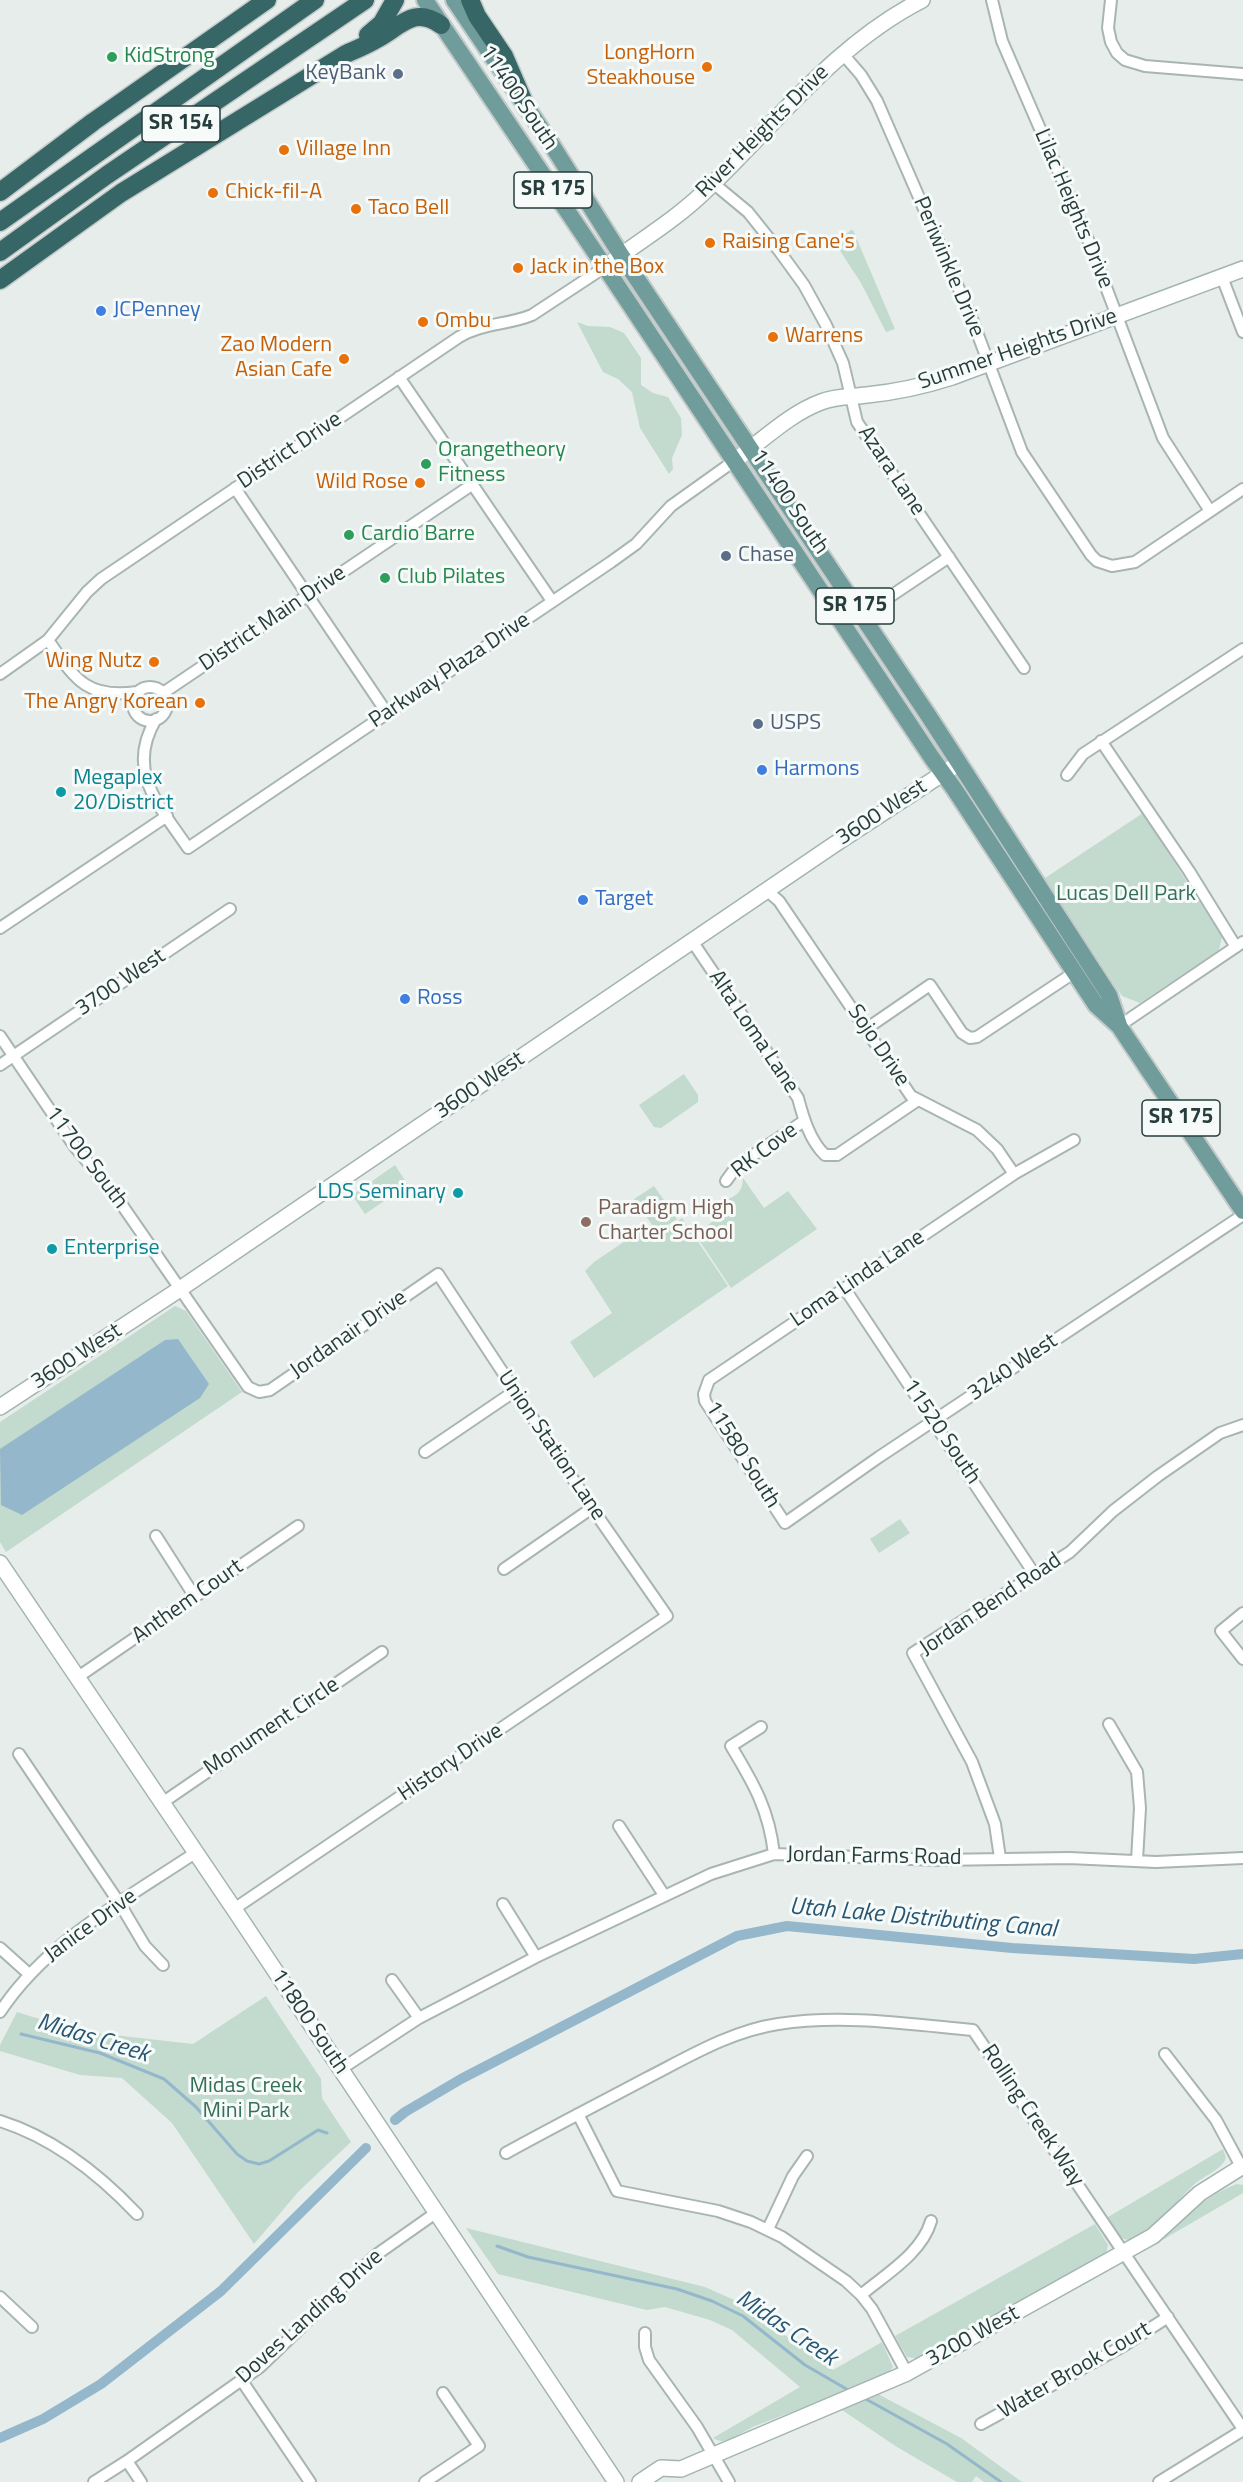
<!DOCTYPE html>
<html>
<head>
<meta charset="utf-8">
<style>
  body { margin:0 }
  canvas { display:block; background:#e6edeb }
</style>
</head>
<body>
<canvas width="1243" height="2482"></canvas>
<script>
const c = document.querySelector('canvas').getContext('2d');
c.lineJoin = 'round';
function fillPath(path, color) { c.fillStyle = color; c.fill(path, 'evenodd'); }
function strokePath(path, color, width, dash) { c.strokeStyle = color; c.lineWidth = width; c.lineCap = dash ? 'butt' : 'round'; c.setLineDash(dash || []); c.stroke(path); }
function write(font, color, halo, rows, align = 'center') {
  c.font = font + ' "Titillium Web",sans-serif'; c.lineWidth = 6; c.setLineDash([]); c.textBaseline = 'middle'; c.strokeStyle = halo; c.fillStyle = color; for (const [text, x, y, turn = 0] of rows) {
    c.save(); c.translate(x, y); c.rotate((+turn || 0) * Math.PI / 180); c.textAlign = isNaN(turn) ? turn : align; if (halo) c.strokeText(text, 0, 0); c.fillText(text, 0, 0); c.restore();
  }
}
const green = new Path2D(`
  M851 230H853L895 329 886 332 861 283 835 243Z
  M577 322 588 326 610 327 624 333 641 358V385L653 393 668 397 681 418 682 435 672 458 673 469 669 474 640 428 632 392 618 379 603 372Z
  M1143 813 1222 937 1219 950 1140 1003 1122 996 1045 878Z
  M684 1074 698 1095V1102L661 1128 654 1127 639 1105Z
  M395 1165 408 1185 365 1214 352 1195Z
  M743 1178 764 1208 788 1191 817 1229 731 1288 695 1234 719 1217 723 1200C736 1198 743 1191 743 1178Z
  M654 1186 677 1219 657 1232 634 1199Z
  M682 1218 728 1286 594 1378 570 1342 612 1313 585 1271 594 1262 649 1225 657 1236Z
  M175 1306 186 1311 242 1392 6 1552 0 1542V1422Z
  M900 1519 910 1533 879 1553 870 1539Z
  M266 1996 321 2079 322 2098 351 2142 299 2191 254 2244 172 2123 122 2078 80 2075 0 2051V2045L17 2012 78 2031 193 2044Z
  M1223 2149 1226 2158C1222 2169 1206 2175 1197 2182 1180 2195 1152 2238 1130 2240 1119 2241 1112 2224 1108 2217Z
  M1237 2184 1243 2185V2193L1140 2253C1172 2231 1199 2197 1237 2184Z
  M1095 2224 1108 2245 1106 2254 919 2359 907 2357 895 2336Z
  M466 2228 705 2287 741 2303 833 2370 882 2342 893 2367 888 2373C844 2392 800 2409 755 2426 745 2430 733 2440 722 2441 718 2441 716 2439 713 2438L800 2387 732 2330 710 2320 665 2307 647 2310 498 2274Z
  M876 2393 961 2438 1022 2482H984L976 2476 972 2482H957L897 2447 839 2408Z`);
const water = new Path2D(`
  M178 1339 209 1384 200 1398 22 1515 1 1505 0 1449 165 1340Z`);
const stream = new Path2D(`
  M21 2034 100 2053 164 2079 196 2107 237 2154 247 2161 259 2164 269 2161 318 2130 327 2133
  M497 2246 528 2257 677 2289 712 2301 743 2316 805 2365 850 2391
  M864 2398 947 2444 1001 2482`);
const canal = new Path2D(`
  M395 2120 405 2112 461 2079 737 1936 787 1926 1012 1948 1194 1959 1243 1954
  M0 2438 43 2419 101 2384 221 2291 366 2148`);
const street = new Path2D(`
  M992 0 1002 41 1089 242 1163 438 1210 511
  M1111 0 1108 28 1111 42 1117 53 1125 60 1145 66 1243 74
  M842 53 861 75 877 101 972 319 1022 452 1091 555 1097 561 1112 566 1135 562 1243 489
  M713 183 748 212 780 252 804 285 826 325 843 363 857 422 1024 668
  M1222 277 1243 332
  M399 377 552 601
  M235 488 387 713
  M861 616 949 557
  M48 640C75 679 86 699 137 692
  M0 674 48 640 87 592 101 579 459 337C482 323 508 325 532 315L605 267
  M133 704a17 17 0 1 1 34 0a17 17 0 1 1-34 0Z
  M163 693 473 484
  M156 719C125 771 159 805 188 848L611 562 636 544 671 506 734 461
  M1101 741 1189 871 1236 947
  M1067 775 1083 754 1243 649
  M766 890 779 901 911 1096 977 1130 997 1149 1014 1174
  M0 928 167 816
  M692 941 798 1098C803 1117 810 1141 825 1155H837L918 1100
  M1119 1026 1243 942
  M866 1029 930 985 962 1033 970 1038 977 1037 1075 972
  M0 1036 75 1147 113 1192 248 1387 259 1392 270 1390 438 1274 592 1508 667 1616 234 1909
  M0 1065 230 909
  M1074 1140 1014 1174 709 1380 704 1394 705 1401 785 1523 879 1457 1243 1215
  M726 1181 737 1166 804 1121
  M845 1289 1035 1575
  M425 1452 515 1391
  M156 1536 195 1597
  M504 1569 592 1508
  M1243 1613 1221 1631 1243 1659
  M78 1677 298 1526
  M1109 1724 1137 1772 1140 1808 1137 1860
  M761 1727 731 1746C754 1784 769 1810 774 1854
  M19 1754 120 1904 145 1946 163 1965
  M162 1803 382 1652
  M619 1826 664 1895
  M1000 1858 995 1824 972 1762 913 1653 1070 1552 1113 1511 1158 1476 1220 1433 1243 1425
  M503 1904 536 1957
  M0 1948 29 1974
  M392 1980 419 2018
  M0 2012C47 1941 126 1899 195 1853
  M1165 2054 1216 2120 1243 2170
  M341 2069 419 2018 536 1957 711 1874 774 1854 939 1860 1069 1858 1156 1862 1243 1858
  M578 2114 617 2191 718 2211 751 2222 782 2237 846 2281 861 2295 872 2309 907 2373
  M0 2121C54 2138 99 2174 137 2214
  M506 2153C553 2127 600 2103 647 2078 688 2057 731 2031 778 2024 842 2014 909 2024 973 2030L1243 2429
  M768 2229 793 2176 807 2156
  M861 2295C886 2274 922 2253 931 2221
  M0 2297 32 2327
  M645 2333V2347L649 2360 697 2427 729 2482
  M242 2381 310 2482
  M981 2424 1123 2346 1168 2317
  M127 2461 141 2482
  M94 2482 127 2461 260 2367 376 2255 437 2212
  M425 2482 479 2446 443 2393
  M1159 2482 1243 2430`);
const secondary = new Path2D(`
  M605 267C638 242 674 221 704 192 775 125 834 45 922 0
  M734 461C762 441 789 414 821 402 836 396 851 397 867 395 896 392 924 386 952 377L1243 269
  M0 1407 180 1289 835 844 959 763
  M0 1563 234 1909 616 2482
  M640 2482 661 2468 681 2469 907 2373 1153 2236 1200 2193 1243 2166`);
const primary = new Path2D(`
  M425 0 605 267 932 758 955 790 1096 1005 1119 1026 1243 1211
  M454 0 550 142 621 255 928 715 1109 995 1119 1025`);
const highway = new Path2D(`
  M470 0 477 16 504 56 526 107
  M368 35 382 23 395 0
  M0 192 93 122 267 0
  M0 222 315 0
  M0 252 107 175 365 0
  M0 280 121 193 346 54C357 49 367 45 377 39 400 27 414 5 441 25`);
const markers = [
  [112,57,6,"#2e9e5b"],
  [707,67,6,"#e8710a"],
  [398,74,6,"#5c6f8a"],
  [284,150,6,"#e8710a"],
  [213,193,6,"#e8710a"],
  [356,209,6,"#e8710a"],
  [710,243,6,"#e8710a"],
  [518,268,6,"#e8710a"],
  [101,311,6,"#3f7fe0"],
  [423,322,6,"#e8710a"],
  [773,337,6,"#e8710a"],
  [344,359,6,"#e8710a"],
  [426,464,6,"#2e9e5b"],
  [420,483,6,"#e8710a"],
  [349,535,6,"#2e9e5b"],
  [726,556,6,"#5c6f8a"],
  [385,578,6,"#2e9e5b"],
  [154,662,6,"#e8710a"],
  [200,703,6,"#e8710a"],
  [758,724,6,"#5c6f8a"],
  [762,770,6,"#3f7fe0"],
  [61,792,6,"#0f9aa8"],
  [583,900,6,"#3f7fe0"],
  [405,999,6,"#3f7fe0"],
  [458,1193,6,"#0f9aa8"],
  [586,1222,6,"#8d6e63"],
  [52,1249,6,"#0f9aa8"]
];
const shields = [
  [181,124,78],
  [553,190,78],
  [855,606,78],
  [1181,1118,78]
];
const shieldNames = [
  ["SR 154",181,124],
  ["SR 175",553,190],
  ["SR 175",855,606],
  ["SR 175",1181,1118]
];
const foodNames = [
  ["LongHorn",695,54,"right"],
  ["Steakhouse",695,79,"right"],
  ["Village Inn",296,150],
  ["Chick-fil-A",225,193],
  ["Taco Bell",368,209],
  ["Raising Cane's",722,243],
  ["Jack in the Box",530,268],
  ["Ombu",435,322],
  ["Warrens",785,337],
  ["Zao Modern",332,346,"right"],
  ["Asian Cafe",332,371,"right"],
  ["Wild Rose",408,483,"right"],
  ["Wing Nutz",142,662,"right"],
  ["The Angry Korean",188,703,"right"]
];
const leisureNames = [
  ["KidStrong",124,57],
  ["Orangetheory",438,451],
  ["Fitness",438,476],
  ["Cardio Barre",361,535],
  ["Club Pilates",397,578]
];
const serviceNames = [
  ["KeyBank",386,74,"right"],
  ["Chase",738,556],
  ["USPS",770,724]
];
const streetNames = [
  ["11400 South",518,98,56],
  ["River Heights Drive",763,132,-45],
  ["Lilac Heights Drive",1073,209,67],
  ["Periwinkle Drive",948,267,67],
  ["Summer Heights Drive",1018,350,-19],
  ["District Drive",290,451,-34],
  ["Azara Lane",891,471,56],
  ["11400 South",789,502,56],
  ["District Main Drive",273,619,-34],
  ["Parkway Plaza Drive",450,671,-34],
  ["3600 West",882,813,-33],
  ["3700 West",121,983,-34],
  ["Alta Loma Lane",753,1032,56],
  ["Sojo Drive",878,1046,56],
  ["3600 West",480,1086,-34],
  ["RK Cove",765,1151,-37],
  ["11700 South",86,1158,53],
  ["Loma Linda Lane",858,1279,-34],
  ["Jordanair Drive",349,1335,-35],
  ["3600 West",77,1357,-33],
  ["3240 West",1013,1368,-34],
  ["11520 South",941,1432,56],
  ["Union Station Lane",551,1446,56],
  ["11580 South",742,1455,58],
  ["Anthem Court",188,1602,-35],
  ["Jordan Bend Road",991,1605,-34],
  ["Monument Circle",272,1727,-34],
  ["History Drive",451,1763,-34],
  ["Jordan Farms Road",874,1857,1],
  ["Janice Drive",91,1926,-36],
  ["11800 South",309,2022,56],
  ["Rolling Creek Way",1032,2116,56],
  ["Doves Landing Drive",310,2317,-42],
  ["3200 West",973,2337,-29],
  ["Water Brook Court",1075,2371,-30]
];
const shopNames = [
  ["JCPenney",113,311],
  ["Harmons",774,770],
  ["Target",595,900],
  ["Ross",417,999]
];
const cultureNames = [
  ["Megaplex",73,779],
  ["20/District",73,804],
  ["LDS Seminary",446,1193,"right"],
  ["Enterprise",64,1249]
];
const parkNames = [
  ["Lucas Dell Park",1126,895],
  ["Midas Creek",246,2087],
  ["Mini Park",246,2112]
];
const educationNames = [
  ["Paradigm High",598,1209],
  ["Charter School",598,1234]
];
const waterNames = [
  ["Utah Lake Distributing Canal",923,1919,5],
  ["Midas Creek",93,2039,17],
  ["Midas Creek",786,2329,34]
];
fillPath(green, '#c2dbce');
fillPath(water, '#95b7cb');
strokePath(stream, '#95b7cb', 3);
strokePath(canal, '#95b7cb', 10);
strokePath(street, '#a9b5b3', 14);
strokePath(secondary, '#a3b4b2', 18);
strokePath(primary, '#c3c9c8', 20);
strokePath(highway, '#c3c9c8', 21);
strokePath(street, '#fff', 10);
strokePath(secondary, '#fff', 15);
strokePath(primary, '#709d9b', 16);
strokePath(highway, '#366666', 18);
for (const [x, y, r, color] of markers) { const dot = new Path2D(); dot.arc(x, y, r, 0, 2 * Math.PI); c.fillStyle = color; c.fill(dot); strokePath(dot, '#f6faf9', 2); }
for (const [x, y, w] of shields) { const box = new Path2D(); box.roundRect(x - w / 2, y - 18, w, 36, 4.5); c.fillStyle = '#f6faf9'; c.fill(box); strokePath(box, '#273d3c', 1.5); }
write('bold 21px', '#273d3c', null, shieldNames);
write('22px', '#c56008', '#f6faf9', foodNames, 'left');
write('22px', '#27864d', '#f6faf9', leisureNames, 'left');
write('22px', '#4e5e75', '#f6faf9', serviceNames, 'left');
write('22px', '#273d3c', '#f6faf9', streetNames);
write('22px', '#366cbe', '#f6faf9', shopNames, 'left');
write('22px', '#0d838f', '#f6faf9', cultureNames, 'left');
write('22px', '#366f58', '#f6faf9', parkNames);
write('22px', '#785e54', '#f6faf9', educationNames, 'left');
write('italic 24px', '#285672', '#f6faf9', waterNames);
</script>
</body>
</html>
